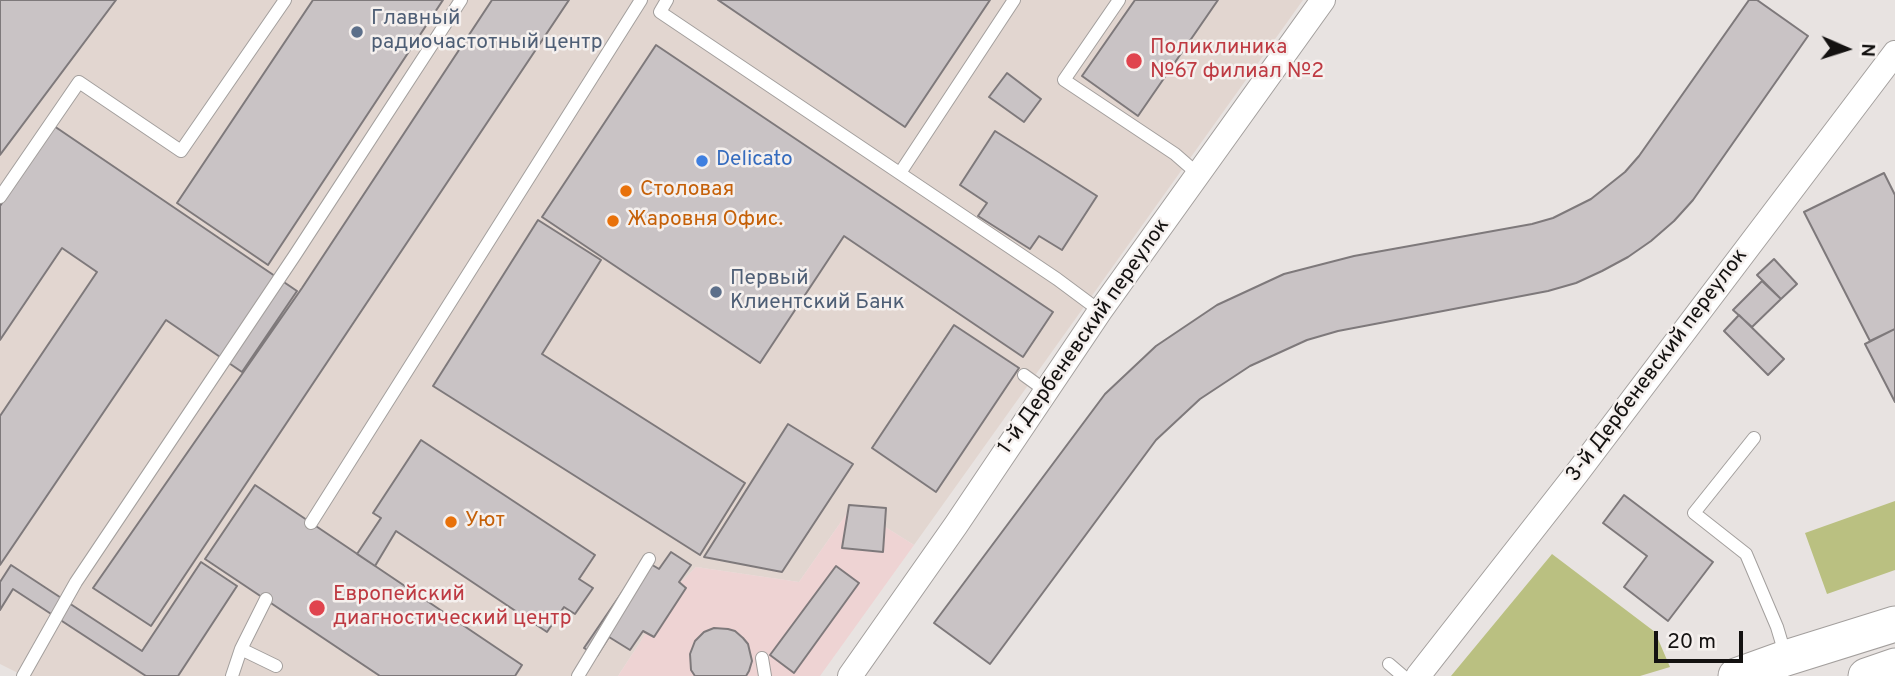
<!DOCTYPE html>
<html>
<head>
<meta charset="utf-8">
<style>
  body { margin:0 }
  #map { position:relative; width:1895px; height:676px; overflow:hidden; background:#e8e3e1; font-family:Overpass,sans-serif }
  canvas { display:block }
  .north { position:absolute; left:1811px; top:14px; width:70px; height:70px; -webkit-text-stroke:5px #f5f0ee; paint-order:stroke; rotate:93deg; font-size:19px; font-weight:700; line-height:28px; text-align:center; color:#141211 }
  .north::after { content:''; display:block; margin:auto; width:24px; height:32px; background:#141211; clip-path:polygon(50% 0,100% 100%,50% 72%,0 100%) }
  .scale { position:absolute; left:1654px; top:631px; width:89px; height:32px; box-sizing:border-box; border:4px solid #141211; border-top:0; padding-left:9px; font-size:21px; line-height:24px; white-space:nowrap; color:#141211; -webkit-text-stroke:5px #f5f0ee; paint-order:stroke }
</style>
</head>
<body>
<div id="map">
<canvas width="1895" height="676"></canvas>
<div class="north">N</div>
<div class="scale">20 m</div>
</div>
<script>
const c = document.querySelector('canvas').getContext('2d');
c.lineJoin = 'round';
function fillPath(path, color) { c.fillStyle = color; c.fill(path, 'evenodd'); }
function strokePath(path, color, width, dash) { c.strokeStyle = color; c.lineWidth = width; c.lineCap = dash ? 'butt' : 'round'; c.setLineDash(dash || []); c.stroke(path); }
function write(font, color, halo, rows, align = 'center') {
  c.font = font + ' Overpass,sans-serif'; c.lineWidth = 5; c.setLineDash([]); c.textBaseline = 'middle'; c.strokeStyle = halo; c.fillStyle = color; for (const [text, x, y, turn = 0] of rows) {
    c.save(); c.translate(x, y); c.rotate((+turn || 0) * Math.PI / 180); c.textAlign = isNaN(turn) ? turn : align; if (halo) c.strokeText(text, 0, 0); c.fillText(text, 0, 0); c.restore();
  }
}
const built = new Path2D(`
  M0 0H1303L914 545 852 506 799 582 696 567 676 587 618 676H24L0 664Z`);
const industrial = new Path2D(`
  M852 506 914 545 820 676H618L676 587 696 567 799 582Z`);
const green = new Path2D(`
  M1895 501V570L1827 594 1805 533Z
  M1552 554 1655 632 1670 667 1640 676H1451Z`);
const building = new Path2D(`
  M0 0H116L0 155Z
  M313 0H443L268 265 177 203Z
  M492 0H569L151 626 93 588 302 288Z
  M718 0H990L905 127Z
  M1135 0H1218L1138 116 1082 76Z
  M1749 0H1757L1808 36 1693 200 1674 221 1651 241 1628 257 1602 271 1576 283 1548 291 1338 331 1307 340 1250 366 1200 399 1156 440 990 664 934 623 1105 394 1156 346 1217 305 1284 274 1354 256 1532 224 1553 218 1591 199 1625 172 1639 156Z
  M656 45 1053 312 1023 357 844 236 760 363 542 217Z
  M1007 73 1041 99 1024 122 989 97Z
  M54 126 297 291 242 372 166 320 0 565V416L97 272 62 248 0 340V206Z
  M995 131 1097 196 1062 250 1039 236 1030 249 978 216 987 203 960 185Z
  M1884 173 1895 195V329L1870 341 1804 212Z
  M538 220 601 260 542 354 745 483 700 555 433 386Z
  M1774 259 1797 284 1781 299 1757 275Z
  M1762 281 1781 299 1752 327 1733 310Z
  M1739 315 1784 359 1768 375 1724 331Z
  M954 325 1019 368 936 492 872 448Z
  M1895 329V402L1865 344Z
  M788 424 853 464 782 572 704 557Z
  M421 440 595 555 579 579 593 588 575 614 564 607 547 632 396 531 375 566 357 554 381 518 373 513Z
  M255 485 522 665 515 676H380L205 559Z
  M1624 495 1713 562 1668 621 1624 587 1647 556 1603 523Z
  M849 505 886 508 883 552 842 548Z
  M671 552 691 565 679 582 686 588 654 637 643 631 630 650 609 637 597 656 584 648 644 560 659 569Z
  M201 562 237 586 178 676H146L13 589 0 610V582L11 565 142 651Z
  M836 566 859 583 794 673 770 655Z
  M714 628 728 629 735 631 743 638 748 644 752 661 749 671 746 676H695L691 670 690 654 695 641 704 632Z`);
const service = new Path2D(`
  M667 0 660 12 1057 279 1100 311
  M1119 0 1064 80 1175 154 1199 175
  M900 173 1014 0
  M0 197 79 82 181 151 285 0
  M1024 375 1046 391
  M1754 438 1694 513 1746 554 1777 627 1786 657
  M311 523 641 0
  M241 649 276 666
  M762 658 765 676
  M1389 664 1403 676
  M23 676 76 582 295 255 461 0
  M232 676 241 649 266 599
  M578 676 649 559`);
const minor = new Path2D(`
  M850 676 956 525 1100 311 1323 0
  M1418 676 1577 473 1895 53`);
const secondary = new Path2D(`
  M1736 676 1786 658 1895 624
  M1866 676 1895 666`);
const markers = [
  [357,32,7,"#5c6f8a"],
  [1134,61,9,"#e0444e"],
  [702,161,7,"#3f7fe0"],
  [626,191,7,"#e8710a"],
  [613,221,7,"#e8710a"],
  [716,292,7,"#5c6f8a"],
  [451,522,7,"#e8710a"],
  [317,608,9,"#e0444e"]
];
const serviceNames = [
  ["Главный",371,20],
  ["радиочастотный центр",371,44],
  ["Первый",730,280],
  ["Клиентский Банк",730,304]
];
const healthNames = [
  ["Поликлиника",1150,49],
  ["№67 филиал №2",1150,73],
  ["Европейский",333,596],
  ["диагностический центр",333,620]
];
const shopNames = [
  ["Delicato",716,161]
];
const foodNames = [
  ["Столовая",640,191],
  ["Жаровня Офис.",627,221],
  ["Уют",465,522]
];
const streetNames = [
  ["1-й Дербеневский переулок",1085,337,-55],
  ["3-й Дербеневский переулок",1658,366,-53]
];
fillPath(built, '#e2d6d0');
fillPath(industrial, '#eed3d3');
fillPath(green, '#bac081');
fillPath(building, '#c9c3c5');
strokePath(building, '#7e797b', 2);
strokePath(service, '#a39f9d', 14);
strokePath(minor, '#a39f9d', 26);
strokePath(secondary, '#a39f9d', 37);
strokePath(service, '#fff', 12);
strokePath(minor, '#fff', 24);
strokePath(secondary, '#fff', 35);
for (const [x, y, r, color] of markers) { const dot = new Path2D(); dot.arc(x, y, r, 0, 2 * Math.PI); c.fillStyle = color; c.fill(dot); strokePath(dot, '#f5f0ee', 2.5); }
write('21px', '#4e5e75', '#f5f0ee', serviceNames, 'left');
write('21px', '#be3a42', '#f5f0ee', healthNames, 'left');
write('21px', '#366cbe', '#f5f0ee', shopNames, 'left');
write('21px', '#c56008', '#f5f0ee', foodNames, 'left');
write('21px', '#141211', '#f5f0ee', streetNames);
</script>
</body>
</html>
